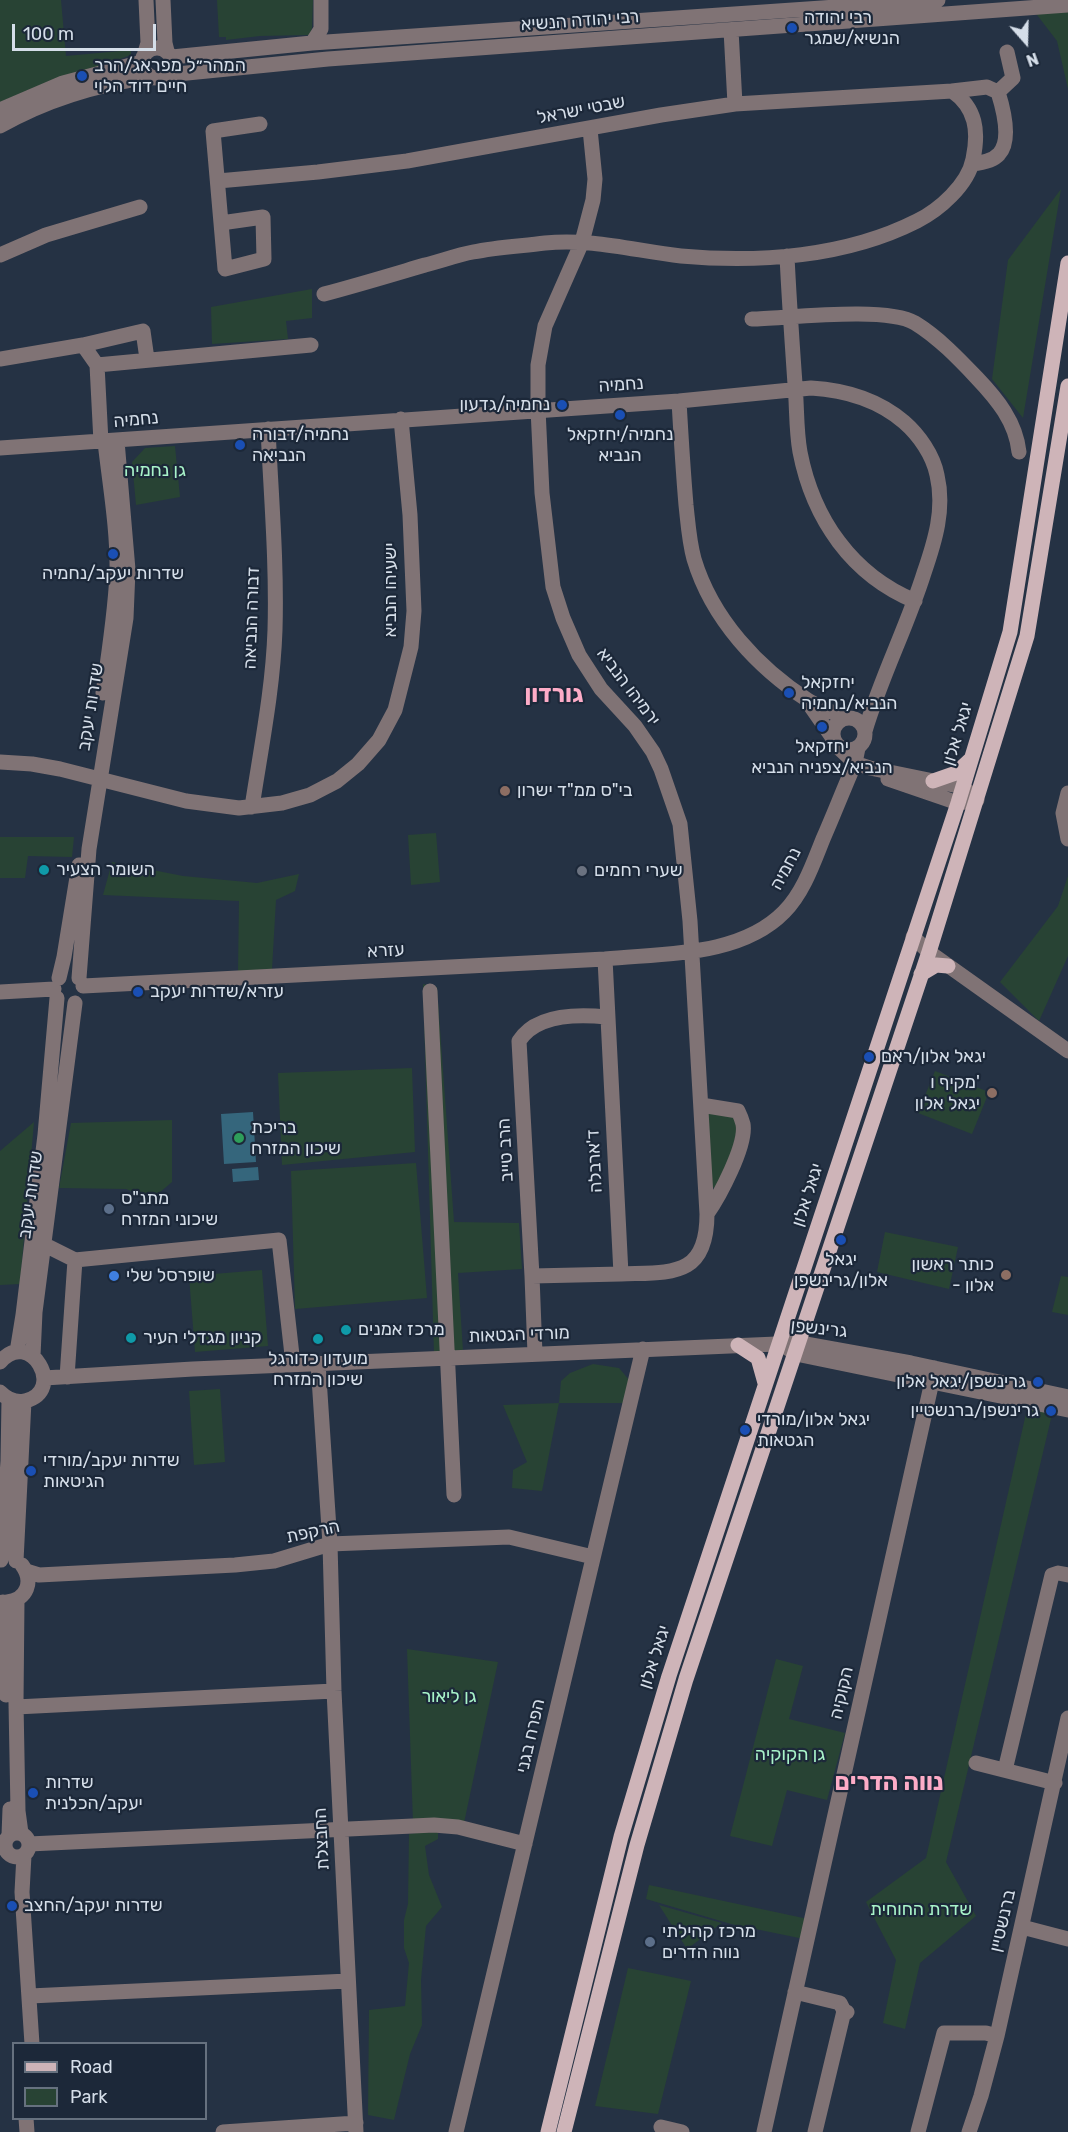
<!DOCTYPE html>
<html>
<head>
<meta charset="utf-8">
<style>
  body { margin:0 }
  #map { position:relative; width:1068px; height:2132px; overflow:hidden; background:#253244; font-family:Rubik,sans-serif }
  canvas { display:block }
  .legend { position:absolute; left:12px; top:2042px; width:195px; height:78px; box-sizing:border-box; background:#1c2839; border:2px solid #66717f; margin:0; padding:8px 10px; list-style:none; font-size:18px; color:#d5dee9 }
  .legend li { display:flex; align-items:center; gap:12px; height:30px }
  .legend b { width:30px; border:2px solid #66717f }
  .north { position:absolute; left:996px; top:12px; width:60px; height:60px; -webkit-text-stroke:4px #1c2839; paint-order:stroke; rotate:160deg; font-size:16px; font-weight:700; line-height:24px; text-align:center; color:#d5dee9 }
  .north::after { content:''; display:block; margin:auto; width:21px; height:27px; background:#d5dee9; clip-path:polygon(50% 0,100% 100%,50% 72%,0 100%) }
  .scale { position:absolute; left:12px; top:24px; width:144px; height:27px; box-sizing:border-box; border:3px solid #d5dee9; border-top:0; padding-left:8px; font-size:18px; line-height:21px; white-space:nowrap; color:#d5dee9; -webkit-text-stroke:4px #1c2839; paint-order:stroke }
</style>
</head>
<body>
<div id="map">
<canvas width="1068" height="2132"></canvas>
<ul class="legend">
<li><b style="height:8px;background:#ceb4b8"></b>Road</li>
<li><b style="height:16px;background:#284334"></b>Park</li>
</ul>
<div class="north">N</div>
<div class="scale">100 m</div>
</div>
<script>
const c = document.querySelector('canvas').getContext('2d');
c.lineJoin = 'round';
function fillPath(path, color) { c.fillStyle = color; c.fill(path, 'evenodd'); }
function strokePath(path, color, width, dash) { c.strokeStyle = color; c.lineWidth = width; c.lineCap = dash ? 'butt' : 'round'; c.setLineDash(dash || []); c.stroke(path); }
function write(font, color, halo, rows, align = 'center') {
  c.font = font + ' Rubik,Heebo,sans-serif'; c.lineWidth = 4.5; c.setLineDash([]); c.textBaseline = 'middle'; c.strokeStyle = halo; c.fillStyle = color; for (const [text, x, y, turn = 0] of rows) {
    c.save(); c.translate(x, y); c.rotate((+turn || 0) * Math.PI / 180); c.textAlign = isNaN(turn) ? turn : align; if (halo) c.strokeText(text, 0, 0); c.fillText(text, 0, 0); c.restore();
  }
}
const green = new Path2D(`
  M0 0H61L66 56 131 50V55L48 85 0 105Z
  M217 0H313L312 28 310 35 260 36 226 40V37H219Z
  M1034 11H1068V89L1057 41Z
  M1061 189 1023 418 992 379 1008 260Z
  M312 289V318L286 321 288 339 212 344 211 307Z
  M175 446 180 497 136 505 132 462 145 448Z
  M436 833 440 882 411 885 408 835Z
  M0 837H74L72 857 28 856 25 878H0Z
  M112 862 183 876 257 883 299 874 295 891 276 900 272 969 238 972 239 901 103 895Z
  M1068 876V956L1039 1021 1000 982 1058 906Z
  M423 984 437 987 454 1222 519 1223 522 1269 458 1273 463 1351 434 1353Z
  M412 1068 415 1152 282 1165 278 1073Z
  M935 1071 989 1092 972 1134 918 1113Z
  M707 1111 732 1115 738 1125 731 1156 721 1187 709 1188Z
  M172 1120V1182L152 1199 126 1189 59 1188 71 1123Z
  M34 1122 20 1284 0 1285V1151Z
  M416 1163 427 1298 295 1309 291 1171Z
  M885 1232 958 1247 949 1289 877 1272Z
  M262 1270 268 1346 195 1352 189 1276Z
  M1061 1276 1068 1277V1315L1052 1312Z
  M593 1364 619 1368 630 1381 623 1403H559L542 1491 512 1488 513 1470 527 1462 503 1405 559 1403 561 1381 570 1373Z
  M220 1389 225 1462 194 1465 189 1391Z
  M1029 1400 1054 1406 946 1862 976 1916 920 1963 905 2029 883 2023 896 1960 866 1902 926 1858Z
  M407 1649 498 1662 464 1823H413Z
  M776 1659 803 1666 789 1719 845 1733 827 1800 787 1790 772 1846 730 1836Z
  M438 1830V1839L425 1846 429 1875 442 1907 426 1926 421 1980 422 2025 410 2054 394 2120 368 2115 369 2010 405 2006 409 1963 404 1948V1920L408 1904 409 1834Z
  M649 1885 808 1919 804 1939 731 1924 646 1899Z
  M659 1905 722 1923 687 1949Z
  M628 1968 691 1981 658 2114 595 2106Z`);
const water = new Path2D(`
  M253 1112 256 1162 224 1164 221 1114Z
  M258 1167 259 1180 233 1182 232 1169Z`);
const minor = new Path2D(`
  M163 0 165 43 167 51
  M731 30 735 104
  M312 43 321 29V0
  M142 63a15 15 0 1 1 30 0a15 15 0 1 1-30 0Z
  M144 56 148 43 146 0
  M172 57 312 43 938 0
  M167 75 328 59 1068 5
  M952 91 987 87 998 92C1003 108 1012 140 999 154 993 161 981 163 972 164
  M998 92 1013 78 1007 52
  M0 110 63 83 142 62
  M0 126C46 100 99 84 151 77
  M590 129 595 179 593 200 582 242 545 326 538 365V409L542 493 553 587 563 618 579 655 601 689 635 726 653 752 661 769 680 824 690 921 707 1214C707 1278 671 1272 621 1274
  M218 181 318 172 407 161 661 115 735 104 952 91C976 108 979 131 973 159 968 185 939 210 917 221 846 257 759 263 681 256 636 251 591 238 545 243 522 246 497 247 473 252 457 255 441 261 425 265 391 275 358 285 324 294
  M221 223 263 217 264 259 225 269 213 131 260 124
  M0 255 46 235 140 207
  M787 256C789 299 792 341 795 384 797 407 796 430 800 452 813 519 852 575 915 601
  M752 319C789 318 887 306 915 323 938 337 959 359 977 378 997 399 1016 422 1019 452
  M83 345 97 365 101 442
  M0 359 83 345 143 331 147 359
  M97 365 311 345
  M679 401C681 436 683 470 686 505 688 523 689 541 694 559 712 619 758 668 809 701 821 708 834 713 846 718
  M0 448 679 401 811 388C846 390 877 399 904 422 919 435 933 455 937 475 945 509 935 541 924 573 907 627 881 677 865 731
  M103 693C109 653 115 614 117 574 118 531 110 486 105 442
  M807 701 832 737
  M833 734a16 16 0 1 1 32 0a16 16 0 1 1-32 0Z
  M840 749 855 763 870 768 963 787 977 800
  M0 762 32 764 60 769 186 801 239 808 282 803 310 795 337 781 358 764 379 740 395 710 411 647 414 611 410 515 401 419
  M888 779 958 803 971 801
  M1068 793 1063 813 1068 839
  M252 807C261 748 273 689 275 630 277 563 271 495 268 429
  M913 937 929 952 1068 1051
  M59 978 64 957 79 865
  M79 978 89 849 126 618 128 570 117 441
  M83 986 605 959C663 953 740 957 784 912 803 893 813 864 823 839 834 814 844 788 855 763L858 748
  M430 991 454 1495
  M0 992 54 989
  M701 1105 738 1111C740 1115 742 1120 743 1124 747 1145 719 1197 707 1214
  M43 1244 75 1260 279 1240 293 1364
  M532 1276 621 1274 605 959
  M786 1347 796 1354 1068 1410
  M17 1352 23 1315 45 1135 57 998
  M535 1354 532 1276 519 1041C536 1014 578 1014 607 1017
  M33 1356 35 1312 75 1003
  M0 1362C30 1327 67 1391 25 1401 15 1403 7 1399 0 1392
  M318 1363 330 1544 334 1691 356 2132
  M67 1377 75 1260
  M44 1378 193 1369 800 1343 911 1363 1068 1397
  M1 1560 8 1461 9 1399
  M16 1561 24 1401
  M26 1571 39 1575 235 1565 274 1561 330 1544 509 1537 593 1557
  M17 1600 16 1703 18 1811 21 1833
  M3 1602 6 1695
  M7 1602C27 1600 34 1581 22 1565
  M16 1707 334 1691
  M976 1763 1055 1783
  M1005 1770 1052 1575 1058 1573 1068 1575
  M5 1845a12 12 0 1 1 24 0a12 12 0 1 1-24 0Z
  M9 1835 10 1809
  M29 1844 434 1825 458 1827 525 1844
  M24 1855 22 1892 32 2044
  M1022 1927 1068 1939
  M795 1992 840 2003 844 2011 847 2012
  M30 1996 348 1981
  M26 2118 27 2132
  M661 2127 682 2132
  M223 2132 356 2123
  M456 2132 643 1349
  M764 2132 935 1368
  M815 2132 844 2011
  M918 2132 944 2033H986L997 2036
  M969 2132 981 2096 997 2036 1068 1718`);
const major = new Path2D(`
  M933 781 956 773 970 760
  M921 974 936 965 948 966
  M738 1345 758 1358 765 1383
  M548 2132 621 1837 669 1676 958 803 1010 632 1068 263
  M564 2132 637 1845 686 1679 929 952 1027 636 1068 386`);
const markers = [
  [792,28,6,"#1a4fb4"],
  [82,76,6,"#1a4fb4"],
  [562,405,6,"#1a4fb4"],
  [620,415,6,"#1a4fb4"],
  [240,445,6,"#1a4fb4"],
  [113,554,6,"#1a4fb4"],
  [789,693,6,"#1a4fb4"],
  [822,727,6,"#1a4fb4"],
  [505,791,6,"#8d6e63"],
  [44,870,6,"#0f9aa8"],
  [582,871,6,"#6b7280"],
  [138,992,6,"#1a4fb4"],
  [869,1057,6,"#1a4fb4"],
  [992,1093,6,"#8d6e63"],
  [239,1138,6,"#2e9e5b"],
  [109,1209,6,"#5c6f8a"],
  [841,1240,6,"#1a4fb4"],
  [1006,1275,6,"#8d6e63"],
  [114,1276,6,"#3f7fe0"],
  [346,1330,6,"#0f9aa8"],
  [131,1338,6,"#0f9aa8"],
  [318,1339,6,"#0f9aa8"],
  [1038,1382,6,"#1a4fb4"],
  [1051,1411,6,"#1a4fb4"],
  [745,1430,6,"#1a4fb4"],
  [31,1471,6,"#1a4fb4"],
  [33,1793,6,"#1a4fb4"],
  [12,1906,6,"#1a4fb4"],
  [650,1942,6,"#5c6f8a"]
];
const poiNames = [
  ["רבי יהודה",804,18],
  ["הנשיא/שמגר",804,39],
  ["המהר״ל מפראג/הרב",94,66],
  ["חיים דוד הלוי",94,87],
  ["נחמיה/גדעון",550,405,"right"],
  ["נחמיה/דבורה",252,435],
  ["הנביאה",252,456],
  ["נחמיה/יחזקאל",620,435,"center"],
  ["הנביא",620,456,"center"],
  ["שדרות יעקב/נחמיה",113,574,"center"],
  ["יחזקאל",801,683],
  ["הנביא/נחמיה",801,704],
  ["יחזקאל",822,747,"center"],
  ["הנביא/צפניה הנביא",822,768,"center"],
  ["בי\"ס ממ\"ד ישרון",517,791],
  ["השומר הצעיר",56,870],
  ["שערי רחמים",594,871],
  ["עזרא/שדרות יעקב",150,992],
  ["יגאל אלון/ראם",881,1057],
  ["מקיף ו'",980,1083,"right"],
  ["יגאל אלון",980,1104,"right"],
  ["בריכת",251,1128],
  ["שיכון המזרח",251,1149],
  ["מתנ\"ס",121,1199],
  ["שיכוני המזרח",121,1220],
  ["יגאל",841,1260,"center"],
  ["אלון/גרינשפן",841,1281,"center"],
  ["כותר ראשון",994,1265,"right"],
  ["- אלון",994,1286,"right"],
  ["שופרסל שלי",126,1276],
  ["מרכז אמנים",358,1330],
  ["קניון מגדלי העיר",143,1338],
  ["מועדון כדורגל",318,1359,"center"],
  ["שיכון המזרח",318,1380,"center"],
  ["גרינשפן/יגאל אלון",1026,1382,"right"],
  ["גרינשפן/ברנשטיין",1039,1411,"right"],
  ["יגאל אלון/מורדי",757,1420],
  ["הגטאות",757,1441],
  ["שדרות יעקב/מורדי",43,1461],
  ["הגיטאות",43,1482],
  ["שדרות",45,1783],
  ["יעקב/הכלנית",45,1804],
  ["שדרות יעקב/החצב",24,1906],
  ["מרכז קהילתי",662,1932],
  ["נווה הדרים",662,1953]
];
const streetNames = [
  ["רבי יהודה הנשיא",580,21,-4],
  ["שבטי ישראל",581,110,-11],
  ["נחמיה",621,385,-4],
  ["נחמיה",136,420,-5],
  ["ישעיהו הנביא",391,590,-90],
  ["דבורה הנביאה",252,618,-88],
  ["ירמיהו הנביא",628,687,53],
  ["שדרות יעקב",91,707,-81],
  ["יגאל אלון",958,734,-73],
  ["נחמיה",786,869,-62],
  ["עזרא",386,951,-3],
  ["הרב טייב",506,1150,-93],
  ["ד'ארבלה",595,1161,-93],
  ["שדרות יעקב",31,1195,-82],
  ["יגאל אלון",808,1195,-72],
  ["גרינשפן",819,1329,6],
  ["מורדי הגטאות",519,1335,-2],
  ["הרקפת",313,1532,-12],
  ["יגאל אלון",655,1657,-72],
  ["הקוקיה",842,1693,-77],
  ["הפרח בגני",531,1736,-77],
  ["החבצלת",322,1839,-93],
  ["ברנשטיין",1003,1921,-77]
];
const parkNames = [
  ["גן נחמיה",155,471],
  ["גן ליאור",449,1697],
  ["גן הקוקיה",790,1755],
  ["שדרת החוחית",921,1910]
];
const districtNames = [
  ["גורדון",554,695],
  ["נווה הדרים",889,1783]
];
fillPath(green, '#284334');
fillPath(water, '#35667c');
strokePath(minor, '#807375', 15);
strokePath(major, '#ceb4b8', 15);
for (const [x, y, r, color] of markers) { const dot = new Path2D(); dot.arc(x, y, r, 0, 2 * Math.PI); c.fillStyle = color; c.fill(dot); strokePath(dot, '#1c2839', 2); }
write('18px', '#d5dee9', '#1c2839', poiNames, 'left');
write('18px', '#d5dee9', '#1c2839', streetNames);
write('18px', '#a8f3c9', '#1c2839', parkNames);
write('bold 24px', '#fdacc7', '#1c2839', districtNames);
</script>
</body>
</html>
